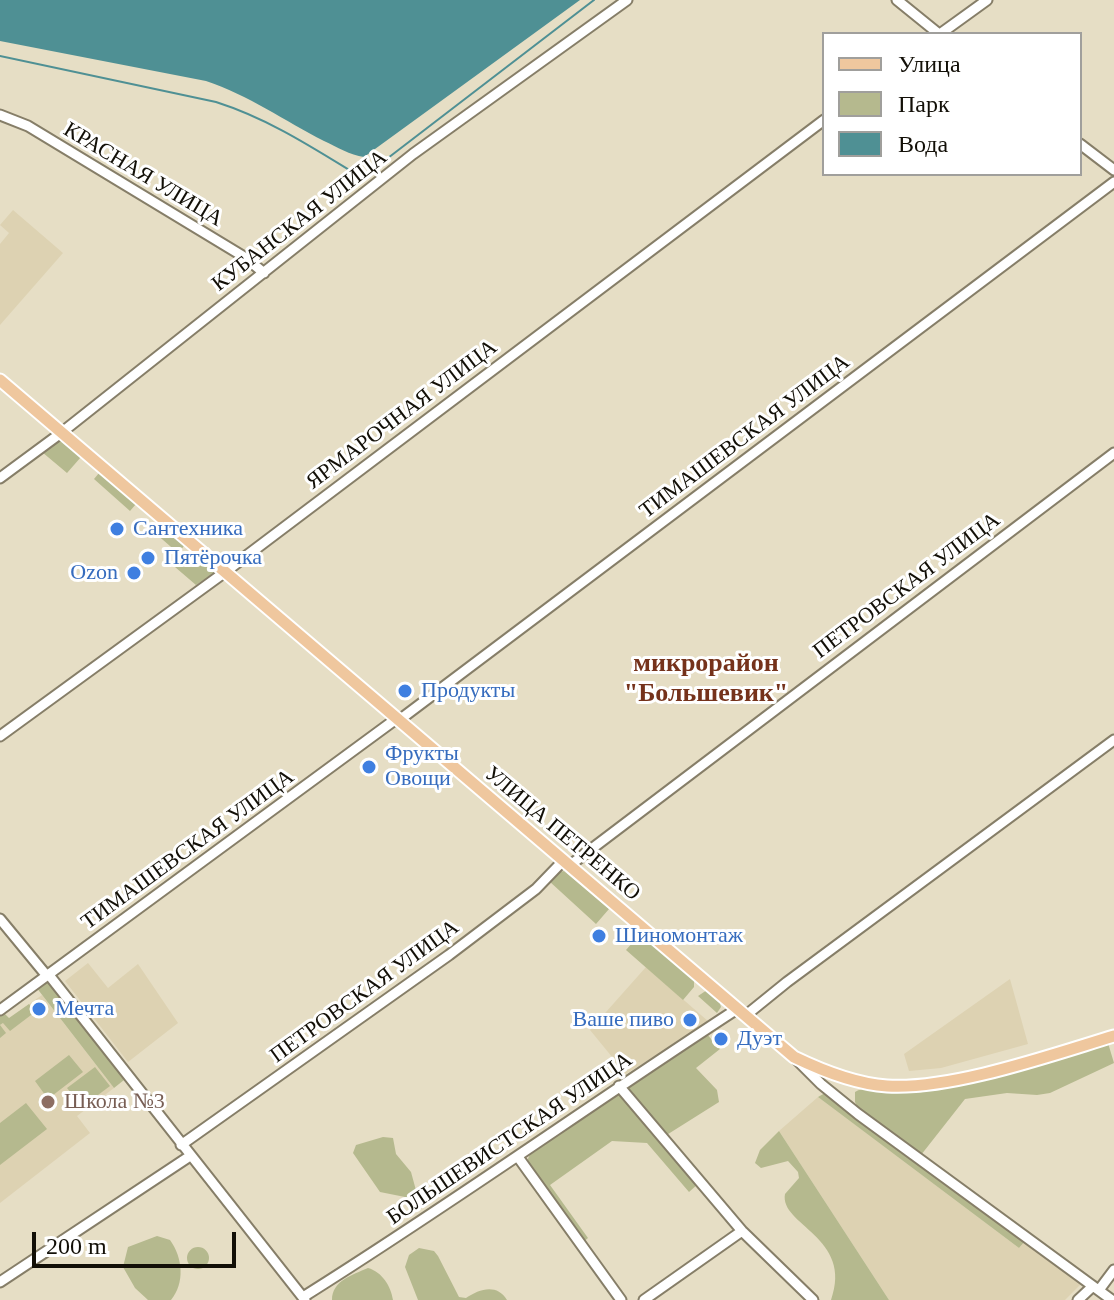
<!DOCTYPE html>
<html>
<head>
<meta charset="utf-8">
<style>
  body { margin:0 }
  #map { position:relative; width:1114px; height:1300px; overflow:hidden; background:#e6dec5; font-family:"Times New Roman",serif }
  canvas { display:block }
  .legend { position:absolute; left:822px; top:32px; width:260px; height:144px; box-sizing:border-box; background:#fff; border:2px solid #a09f9c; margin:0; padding:10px 14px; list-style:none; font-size:24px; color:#120f07 }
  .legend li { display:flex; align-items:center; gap:16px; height:40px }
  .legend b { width:40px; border:2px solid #a09f9c }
  .scale { position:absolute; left:32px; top:1232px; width:204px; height:36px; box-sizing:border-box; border:4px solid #120f07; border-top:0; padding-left:10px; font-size:24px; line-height:28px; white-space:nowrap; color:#120f07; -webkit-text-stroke:6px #fff; paint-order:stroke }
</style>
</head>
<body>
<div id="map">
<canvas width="1114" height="1300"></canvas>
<ul class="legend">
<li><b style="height:10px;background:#efc79e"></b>Улица</li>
<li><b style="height:22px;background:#b5b98e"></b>Парк</li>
<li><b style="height:22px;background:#4f9094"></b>Вода</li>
</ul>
<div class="scale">200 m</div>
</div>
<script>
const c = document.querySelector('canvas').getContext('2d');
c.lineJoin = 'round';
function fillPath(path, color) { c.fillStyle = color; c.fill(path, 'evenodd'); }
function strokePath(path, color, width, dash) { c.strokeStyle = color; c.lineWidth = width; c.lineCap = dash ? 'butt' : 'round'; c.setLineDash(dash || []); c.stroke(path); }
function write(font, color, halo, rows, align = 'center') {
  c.font = font + ' "Times New Roman",serif'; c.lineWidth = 6; c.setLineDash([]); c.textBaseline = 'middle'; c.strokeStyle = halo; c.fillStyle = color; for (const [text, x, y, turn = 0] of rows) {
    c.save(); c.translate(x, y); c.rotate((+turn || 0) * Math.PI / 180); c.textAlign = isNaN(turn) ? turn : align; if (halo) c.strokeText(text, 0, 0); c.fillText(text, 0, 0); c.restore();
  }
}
const built = new Path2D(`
  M13 210 63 253 0 325V244L9 233 0 225Z
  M88 963 108 988 138 964 178 1023 128 1062 65 981Z
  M646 967 709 1022 626 1074 590 1030Z
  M1010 979 1028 1044 941 1068 909 1071 904 1054Z
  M42 995 114 1088 77 1116 90 1133 0 1203V1025Z
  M818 1097 1019 1248 1025 1241 1082 1283 1065 1300H889L779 1131Z`);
const green = new Path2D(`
  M59 439 81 457 67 473 42 452Z
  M99 473 136 504 130 511 94 479Z
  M162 526 184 546 178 553 155 533Z
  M190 550 215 572 196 585 175 567Z
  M564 871 609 909 596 924 549 881 557 873Z
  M640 934 694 979V987L683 1000 626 950Z
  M47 979 124 1080 114 1088 36 987Z
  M707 990 719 1000 721 1007 717 1013 698 996Z
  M29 1004 35 1012 10 1031 3 1023 0 1025 6 1033 0 1038V1012L2 1011 9 1018Z
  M706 1033 720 1049 696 1068 717 1090 719 1102 665 1136 623 1087Z
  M1108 1043 1114 1063 1050 1093 1037 1095 1007 1093 965 1099 921 1155 858 1108 855 1102V1092C869 1083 903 1095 923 1092Z
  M69 1055 83 1072 48 1099 35 1081Z
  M95 1067 110 1086 82 1107 67 1088Z
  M618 1089 698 1184 689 1192 647 1143 612 1141 550 1185 588 1238 582 1243 527 1161 532 1150Z
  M825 1093 1025 1241 1019 1248 818 1097Z
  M26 1103 47 1129 0 1165V1123Z
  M779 1131 889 1300H831C854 1237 779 1225 785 1194L799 1178 798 1172 788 1161 761 1168 755 1163 760 1150Z
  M383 1137 393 1138 396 1154 411 1172 417 1194 412 1201 405 1197 380 1192 353 1153 356 1145Z
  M157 1236 170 1240C183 1258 185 1283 171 1300H148L135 1288 123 1267 128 1247Z
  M187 1258a11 11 0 1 1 22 0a11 11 0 1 1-22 0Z
  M419 1248 434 1251 438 1256 459 1297 466 1298C479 1289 497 1283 507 1300H418L405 1267 409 1255Z
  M368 1268C382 1272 391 1286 393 1300H332C332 1281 352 1275 368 1268Z`);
const water = new Path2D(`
  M0 0H580L364 157C350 155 337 147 324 141 285 121 248 95 206 81L0 41Z`);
const stream = new Path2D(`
  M0 56 216 102C266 118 307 144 351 171L361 174 371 171 594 0`);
const minor = new Path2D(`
  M897 0 939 34
  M940 34 987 0
  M0 115 28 126 246 258 264 273
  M1080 144 1114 170
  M0 478 61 433 413 154 627 0
  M398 721 1114 182
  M0 736 225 572 824 120
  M569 866 1114 453
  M0 919 47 976
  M49 975 305 1300
  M0 1010 396 719
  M745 1016 787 982 1114 740
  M797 1060 821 1084 858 1114 1112 1300
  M619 1086 742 1231 813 1300
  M181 1145 449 955 536 889 563 861
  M518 1157 621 1300
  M0 1282 190 1156
  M1099 1290 1114 1270
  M303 1297C450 1205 591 1104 737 1009
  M644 1300 742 1231
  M1078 1300 1093 1286`);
const major = new Path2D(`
  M0 380 794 1057C823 1071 856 1084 887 1086 952 1090 1051 1055 1114 1036`);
const markers = [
  [117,529,8,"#3f7fe0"],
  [148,558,8,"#3f7fe0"],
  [134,573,8,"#3f7fe0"],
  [405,691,8,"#3f7fe0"],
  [369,767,8,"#3f7fe0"],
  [599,936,8,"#3f7fe0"],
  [39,1009,8,"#3f7fe0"],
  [690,1020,8,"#3f7fe0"],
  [721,1039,8,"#3f7fe0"],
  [48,1102,8,"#8d6e63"]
];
const streetNames = [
  ["КРАСНАЯ УЛИЦА",143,175,31],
  ["КУБАНСКАЯ УЛИЦА",300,221,-38],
  ["ЯРМАРОЧНАЯ УЛИЦА",402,415,-37],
  ["ТИМАШЕВСКАЯ УЛИЦА",745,437,-37],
  ["ПЕТРОВСКАЯ УЛИЦА",907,586,-37],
  ["УЛИЦА ПЕТРЕНКО",562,834,40],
  ["ТИМАШЕВСКАЯ УЛИЦА",188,850,-36],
  ["ПЕТРОВСКАЯ УЛИЦА",365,992,-36],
  ["БОЛЬШЕВИСТСКАЯ УЛИЦА",510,1139,-34]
];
const shopNames = [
  ["Сантехника",133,529],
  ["Пятёрочка",164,558],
  ["Ozon",118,573,"right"],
  ["Продукты",421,691],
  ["Фрукты",385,754],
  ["Овощи",385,779],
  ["Шиномонтаж",615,936],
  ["Мечта",55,1009],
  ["Ваше пиво",674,1020,"right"],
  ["Дуэт",737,1039]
];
const educationNames = [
  ["Школа №3",64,1102]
];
const quarterNames = [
  ["микрорайон",706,664],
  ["\"Большевик\"",706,694]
];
fillPath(built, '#ddd2b2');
fillPath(green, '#b5b98e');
fillPath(water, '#4f9094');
strokePath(stream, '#4f9094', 2);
strokePath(minor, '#867e68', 13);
strokePath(major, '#fff', 15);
strokePath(minor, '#fff', 9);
strokePath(major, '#efc79e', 11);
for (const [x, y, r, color] of markers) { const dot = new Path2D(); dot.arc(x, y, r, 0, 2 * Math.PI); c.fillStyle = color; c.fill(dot); strokePath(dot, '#fff', 3); }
write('22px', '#120f07', '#fff', streetNames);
write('22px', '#366cbe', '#fff', shopNames, 'left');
write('22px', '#785e54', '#fff', educationNames, 'left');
write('bold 26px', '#75321b', '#fff', quarterNames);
</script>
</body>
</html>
